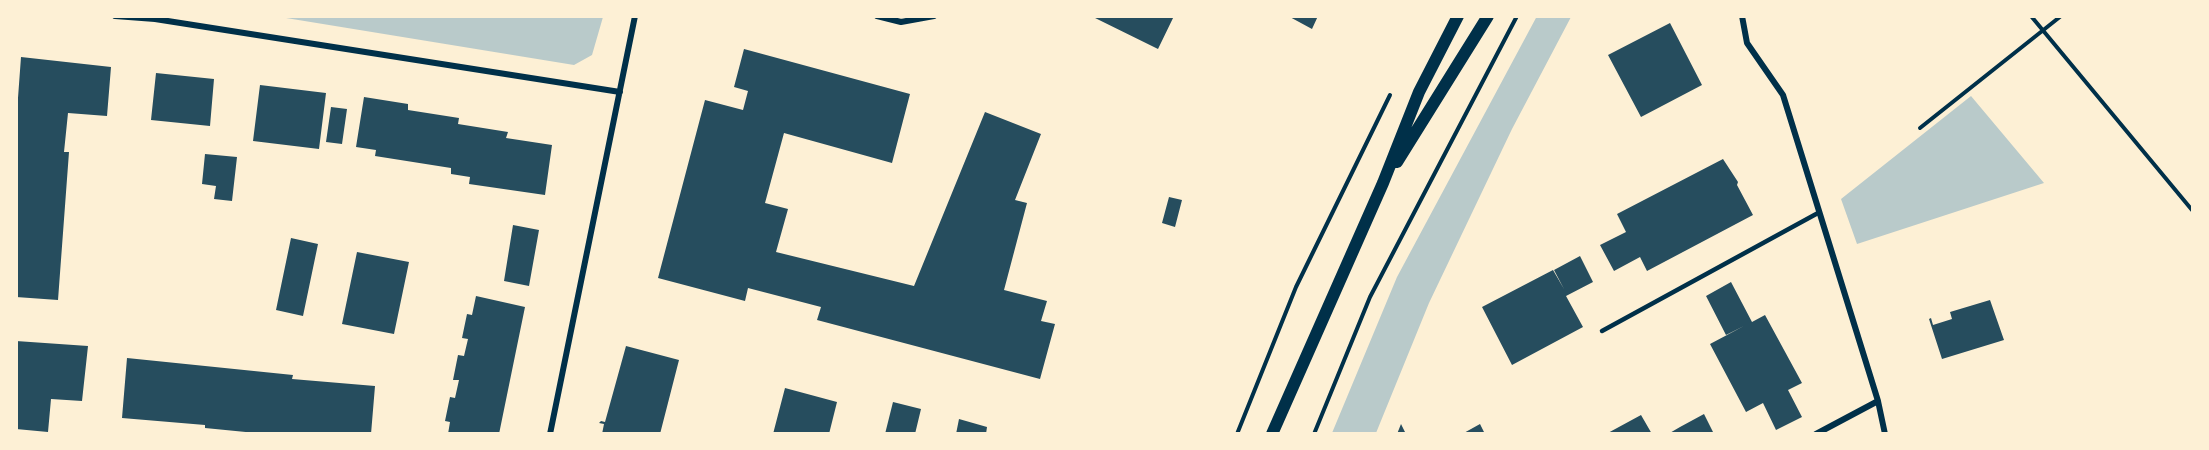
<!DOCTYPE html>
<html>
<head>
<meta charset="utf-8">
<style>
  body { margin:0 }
  #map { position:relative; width:2209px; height:450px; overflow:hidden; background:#fdf0d5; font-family:Signika,sans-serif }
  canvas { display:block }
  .frame { position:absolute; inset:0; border:18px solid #fdf0d5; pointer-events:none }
</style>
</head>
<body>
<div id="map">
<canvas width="2209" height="450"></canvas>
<div class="frame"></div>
</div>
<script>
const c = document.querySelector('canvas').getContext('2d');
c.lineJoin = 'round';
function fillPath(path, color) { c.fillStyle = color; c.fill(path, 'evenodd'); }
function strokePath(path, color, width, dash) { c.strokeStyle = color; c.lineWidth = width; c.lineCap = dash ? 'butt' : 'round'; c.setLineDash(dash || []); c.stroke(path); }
const green = new Path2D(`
  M1537 16 1571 17 1512 129 1429 303 1376 433H1332L1397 277Z
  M280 17H603L592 55 574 65Z
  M1971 96 2044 183 1857 244 1841 199Z`);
const building = new Path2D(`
  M1091 16H1174L1158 49Z
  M1288 16H1318L1312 29Z
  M1670 23 1702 85 1641 117 1608 55Z
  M744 49 910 94 892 163 784 133 765 203 788 209 776 252 914 286 985 112 1041 134 1015 200 1027 203 1004 290 1047 301 1041 321 1055 324 1040 379 817 320 821 307 748 288 745 301 658 278 705 100 743 110 748 91 734 87Z
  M21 57 111 67 107 116 68 113 64 152H69L58 300 16 297V125Z
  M156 73 214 79 210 126 151 120Z
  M260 85 326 93 319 149 253 141Z
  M364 97 408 104V110L459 118 458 124 508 132 506 138 552 145 545 195 469 184 470 177 451 174V168L375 156 376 150 356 147Z
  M331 107 347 109 342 144 326 142Z
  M205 154 237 157 232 201 214 199 216 186 202 184Z
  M1723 159 1738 182 1737 185 1753 215 1647 271 1640 257 1614 271 1600 245 1626 232 1617 214Z
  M1169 197 1182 200 1175 227 1162 223Z
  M513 225 539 230 529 286 504 281Z
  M291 238 318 244 303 316 276 310Z
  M357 252 409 262 394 334 342 324Z
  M1580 256 1593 282 1566 296 1583 327 1512 365 1482 307 1553 270 1564 289 1554 270Z
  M1731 282 1752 322 1765 315 1802 383 1788 390 1802 417 1776 430 1763 403 1746 412 1710 344 1744 326 1726 335 1706 296Z
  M476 296 525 307 508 390 499 434H448L450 422 445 421 450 397 455 398 459 380H453L458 355 464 356 468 339 462 338 467 314 472 315Z
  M1990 300 2004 340 1942 359 1929 319 1931 318 1933 325 1952 319 1950 312Z
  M16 341 88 346 82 401 51 399 48 432 16 429Z
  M626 346 679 360 660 434H602L604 424 599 423 601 421 605 422Z
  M127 358 293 375 292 379 375 386 371 434H266L205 428V425L122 418Z
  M785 388 837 402 829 434H773Z
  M893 402 921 409 915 434H885Z
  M1704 414 1714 434H1668L1680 427Z
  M1641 415 1652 434H1606Z
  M959 419 987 427 986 434H956Z
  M1401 424 1406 434H1397Z
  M1480 424 1485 434H1462Z`);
const path = new Path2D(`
  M2031 16 2192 210
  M1920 128 2061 16
  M1237 434 1296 287 1390 95
  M1314 434 1370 297 1517 16`);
const service = new Path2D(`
  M1602 331 1818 213`);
const minor = new Path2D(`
  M115 16 155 19 620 92
  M877 16 901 22 934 16
  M1742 16 1747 43 1783 95 1878 401 1885 434
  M550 434 635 16
  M1816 434 1878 401`);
const secondary = new Path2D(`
  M1397 162 1488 16
  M1272 434 1383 183 1419 92 1458 16`);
fillPath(green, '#b9caca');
fillPath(building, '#264d5e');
strokePath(path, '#003049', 4);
strokePath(service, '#003049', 4.5);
strokePath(minor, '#003049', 6);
strokePath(secondary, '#003049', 12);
</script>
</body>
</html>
